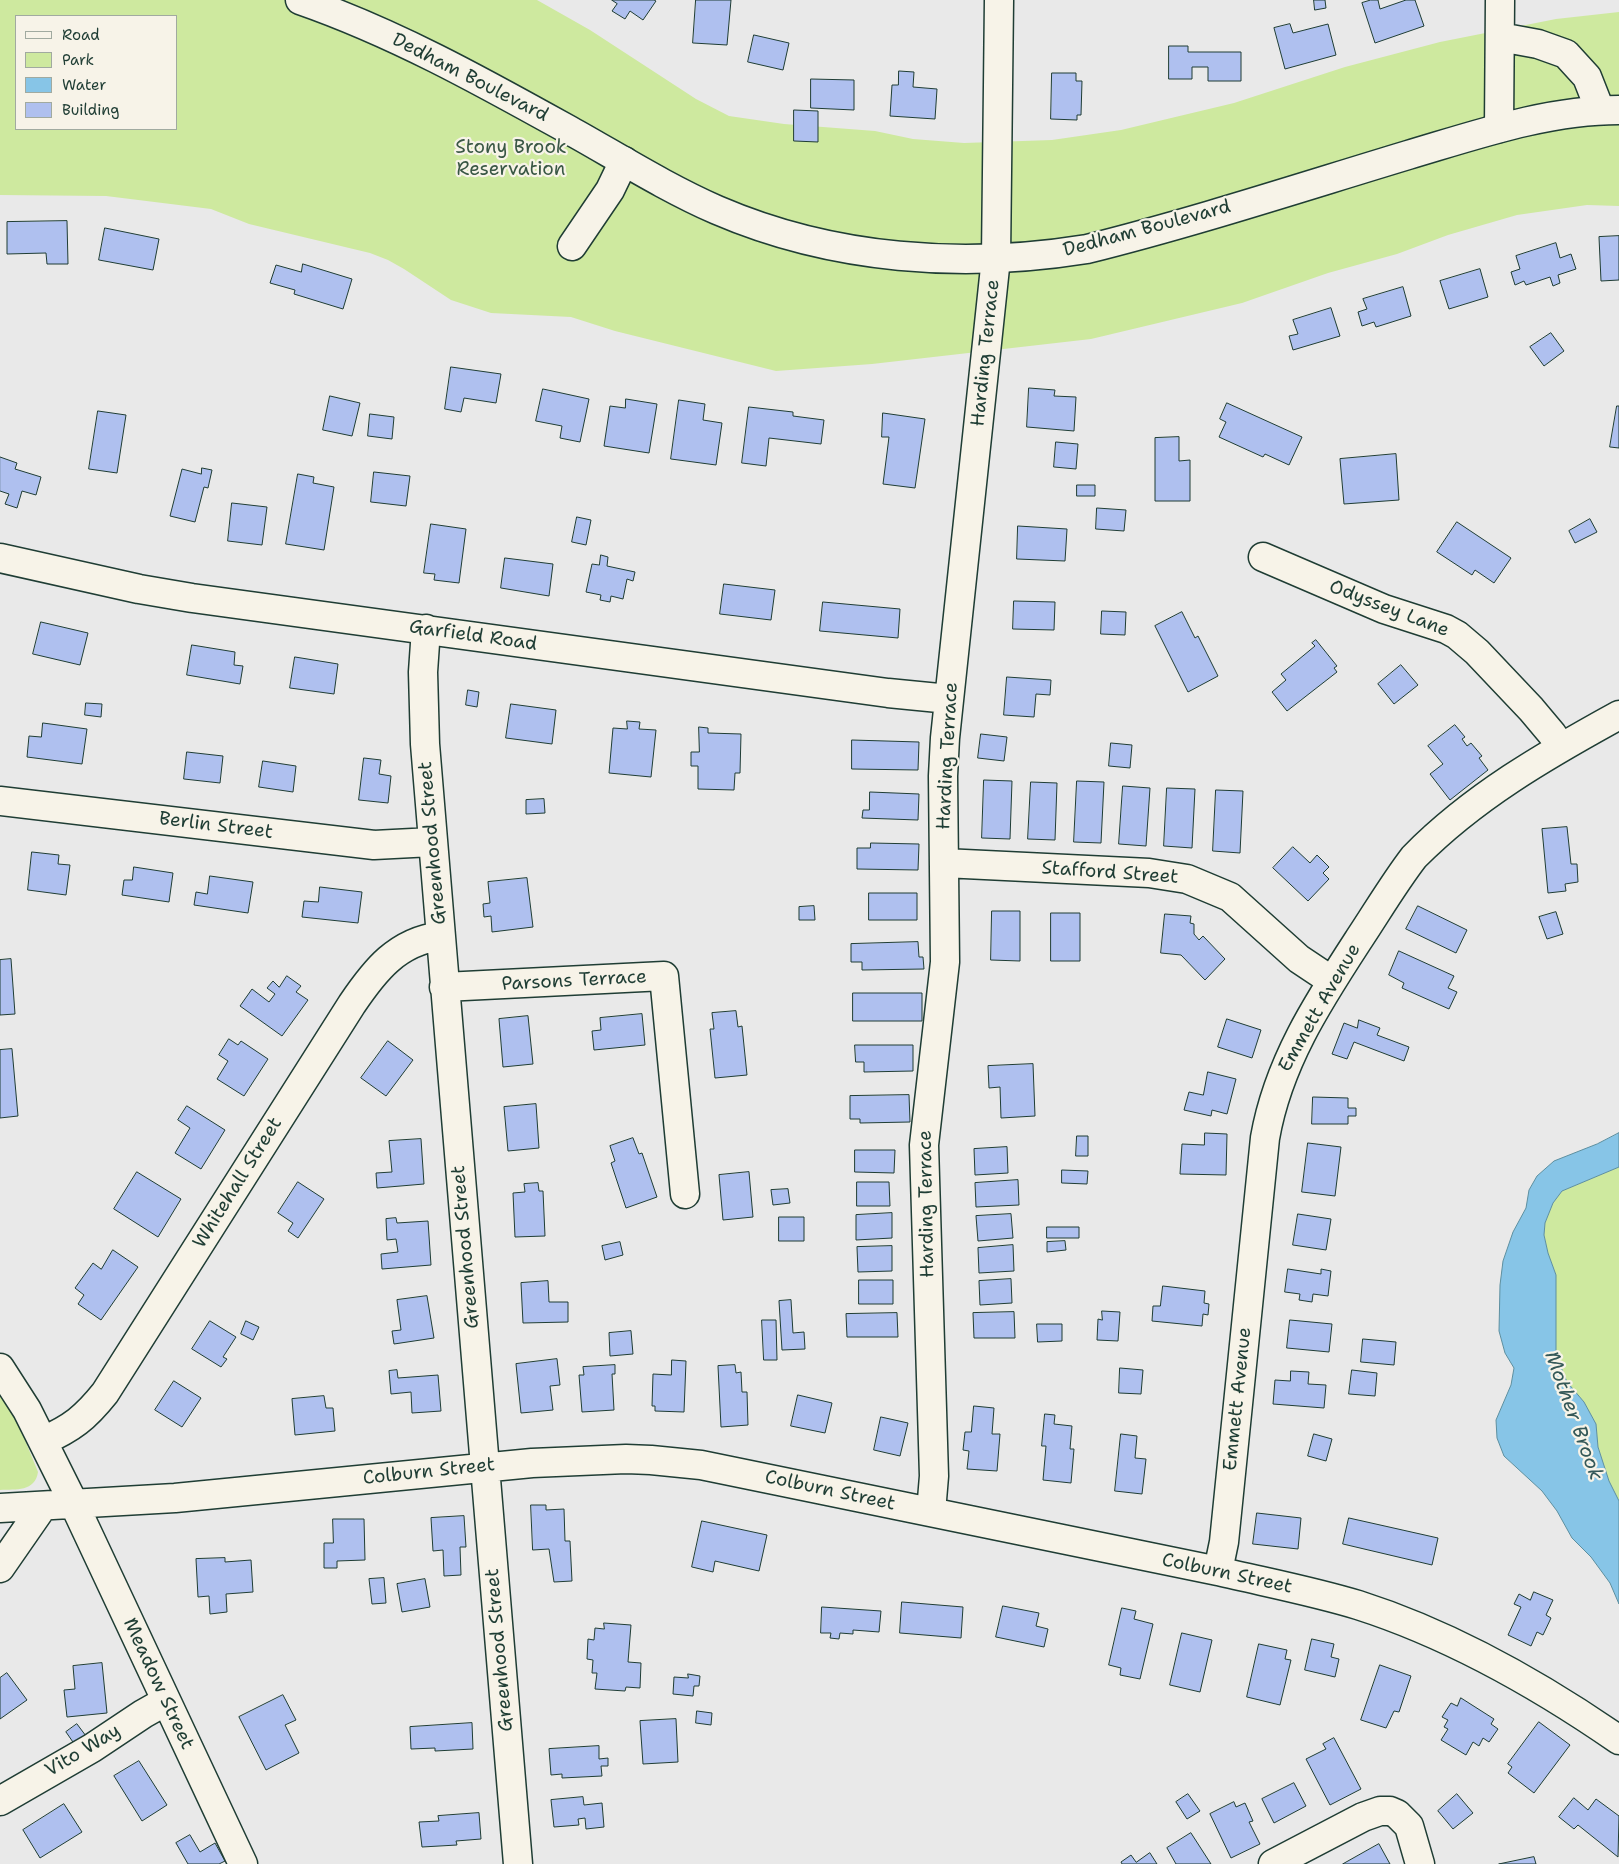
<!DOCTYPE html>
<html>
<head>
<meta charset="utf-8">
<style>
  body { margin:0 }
  #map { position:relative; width:1619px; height:1864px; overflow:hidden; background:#e9e9e9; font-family:"Shantell Sans",sans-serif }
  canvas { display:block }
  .legend { position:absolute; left:15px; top:15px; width:162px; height:115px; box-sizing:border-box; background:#f7f3e8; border:1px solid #a1aaa0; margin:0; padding:6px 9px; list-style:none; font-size:15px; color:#1f3d34 }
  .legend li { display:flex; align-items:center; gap:10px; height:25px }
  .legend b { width:25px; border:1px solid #a1aaa0 }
</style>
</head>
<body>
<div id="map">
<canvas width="1619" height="1864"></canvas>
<ul class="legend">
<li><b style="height:6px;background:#f7f3e8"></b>Road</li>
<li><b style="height:14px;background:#cee99f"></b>Park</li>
<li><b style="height:14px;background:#87c5e7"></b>Water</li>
<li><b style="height:14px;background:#afc0ef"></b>Building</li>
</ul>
</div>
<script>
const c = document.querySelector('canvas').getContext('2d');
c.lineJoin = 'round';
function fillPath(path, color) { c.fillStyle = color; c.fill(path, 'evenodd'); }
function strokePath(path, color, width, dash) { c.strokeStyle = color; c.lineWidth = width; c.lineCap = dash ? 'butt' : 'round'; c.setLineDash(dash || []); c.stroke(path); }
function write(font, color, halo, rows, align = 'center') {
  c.font = font + ' "Shantell Sans",sans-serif'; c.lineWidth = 4.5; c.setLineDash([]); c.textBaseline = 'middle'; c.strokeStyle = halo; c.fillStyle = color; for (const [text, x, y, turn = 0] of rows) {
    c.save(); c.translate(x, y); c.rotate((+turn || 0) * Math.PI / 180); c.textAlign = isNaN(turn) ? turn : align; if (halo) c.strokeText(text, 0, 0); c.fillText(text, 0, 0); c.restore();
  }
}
const green = new Path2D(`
  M0 0H537L590 30 696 99 729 116 784 124 875 131 913 139 964 143 1052 140 1121 130 1234 103 1345 67 1440 42 1556 19 1619 12V206L1587 205 1517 215 1448 235 1397 254 1328 273 1242 303 1091 339 872 364 776 371 615 331 571 317 491 313 451 300 404 269 388 260 370 253 249 224 211 209 106 196 0 195ZM16 16H176V129H16Z
  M1619 1167V1501L1609 1481 1598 1447 1596 1424 1584 1402 1567 1382 1556 1355V1275L1548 1253 1544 1235 1545 1223 1553 1203 1562 1191Z
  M0 1389 12 1408 38 1472C35 1492 16 1489 0 1490Z`);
const water = new Path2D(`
  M1619 1133V1167L1562 1191 1553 1203 1545 1223 1544 1235 1548 1253 1556 1275V1355L1567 1382 1584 1402 1596 1424 1598 1447 1609 1481 1619 1501V1604L1610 1583 1591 1557 1572 1538 1557 1511 1542 1491 1504 1456 1497 1438 1496 1420 1511 1385 1514 1368 1505 1353 1499 1331 1500 1285 1503 1261 1513 1232 1526 1208 1529 1190 1537 1176 1554 1161 1597 1144Z`);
const building = new Path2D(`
  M612 0H654L656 1 643 20 630 11 625 19 612 11 617 4Z
  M696 0H731L727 45 693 43Z
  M1314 0H1325L1326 8 1315 10Z
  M1371 0H1378L1380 9 1406 0H1415L1424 26 1375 43 1362 3Z
  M1290 24 1293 33 1328 24 1336 55 1285 69 1274 28Z
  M754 35 789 43 783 70 748 62Z
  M1169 46H1188V52H1241V81H1208V67H1192V79H1169Z
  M899 71 914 72 913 87 937 89 935 119 890 116 892 85H898Z
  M1052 73H1076V81H1082L1081 115H1077V120L1051 119Z
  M811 79 854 80V110L811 108Z
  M794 110 818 111V142L794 141Z
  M67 221 68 264H47L46 253 7 254V222Z
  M105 228 159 239 153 270 99 260Z
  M1619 236V280L1601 281 1599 237Z
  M1556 243 1560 258 1571 254 1576 269 1558 275 1560 283 1553 286 1550 277 1526 285 1524 281 1515 285 1511 272 1520 269 1516 256Z
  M303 264 352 279 343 309 294 294 295 290 270 283 276 265 301 272Z
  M1480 269 1488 297 1449 309 1440 281Z
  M1403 287 1411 316 1376 327 1374 322 1362 326 1358 312 1367 309 1363 299Z
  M1331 308 1340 336 1293 350 1289 336 1298 334 1293 320Z
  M1551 333 1564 351 1544 366 1530 347Z
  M451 367 501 374 496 403 464 398 461 412 445 409Z
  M1029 388 1055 390 1054 396 1076 397 1074 431 1027 427Z
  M543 389 589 399 580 442 560 438 562 426 536 421Z
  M330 396 360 403 352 436 323 430Z
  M626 399 657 404 649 453 604 446 610 406 625 408Z
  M679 400 705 404 703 420 722 423 716 465 671 459Z
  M1227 403 1302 437 1289 465 1265 454 1263 457 1219 437 1226 422 1220 419Z
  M1617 406H1619V448L1610 447Z
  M749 407 793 412V416L824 420 821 444 769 438 766 466 742 463Z
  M98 411 126 415 117 473 89 469Z
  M883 413 925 419 915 488 883 484 889 437H882Z
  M370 414 394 417 392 439 368 436Z
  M1179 437V461L1190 460V501H1155V438Z
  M1056 442 1078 444 1076 469 1054 467Z
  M1396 454 1399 500 1344 504 1340 459Z
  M0 457 17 463 15 469 41 477 36 495 22 491 17 508 5 504 9 494 0 491Z
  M202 468 212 470 208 488 204 487 195 522 170 516 182 469 201 474Z
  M374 472 410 476 406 506 371 502Z
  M298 474 314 477 313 483 334 487 324 550 286 544Z
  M1077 485H1095V496H1077Z
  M232 503 267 507 262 545 228 541Z
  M1097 508 1126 510 1124 531 1096 529Z
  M577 517 591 520 586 545 572 542Z
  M1590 519 1597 532 1575 543 1569 531Z
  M1457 522 1511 558 1494 583 1475 570 1472 575 1437 552Z
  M431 524 466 529 459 583 434 580 435 574 424 573Z
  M1018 526 1067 529 1065 561 1017 559Z
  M601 555 608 557 607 566 635 572 633 581 627 579 623 599 611 596 610 602 600 600 601 595 586 592 592 564 599 565Z
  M505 558 553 564 549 596 501 588Z
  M724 584 775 590 771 620 720 614Z
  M1014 601 1055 602 1054 630 1013 629Z
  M823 602 900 609 898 638 820 631Z
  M1102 611 1126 612 1125 635 1101 634Z
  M1182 612 1195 638 1198 636 1218 676 1188 692 1155 626Z
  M41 622 88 633 80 665 33 654Z
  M1316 640 1337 666 1334 668 1337 672 1287 711 1272 692 1286 680 1281 674 1315 646 1312 643Z
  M192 645 235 652 234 665 243 666 240 684 187 675Z
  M295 657 338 664 334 694 290 688Z
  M1401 665 1418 685 1394 704 1378 684Z
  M1007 677 1051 680 1050 695 1036 694 1034 717 1004 715Z
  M468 690 479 692 477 707 466 705Z
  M86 703 102 704 101 717 85 715Z
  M511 704 556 710 552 744 506 738Z
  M627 721 640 722 639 729 656 730 651 777 609 773 613 728 627 729Z
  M43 723 87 729 82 764 27 757 29 736 41 737Z
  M1455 725 1465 737 1462 739 1467 746 1471 743 1482 756 1479 758 1488 770 1450 800 1430 774 1443 764 1428 746Z
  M699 727 708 728V733L741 734 740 773H735L734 790 698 789V766H691V752H699Z
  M981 734 1007 737 1004 761 978 758Z
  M852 740 919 742 918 770 852 769Z
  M1111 743 1132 745 1130 768 1109 766Z
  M187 752 223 756 220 783 184 779Z
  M364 758 381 760 379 774 391 776 388 803 359 800Z
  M263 761 296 766 293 792 259 787Z
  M984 780 1012 781 1010 839 982 838Z
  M1077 781 1104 782 1101 843 1074 842Z
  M1031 782 1057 783 1055 840 1028 839Z
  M1123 786 1150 788 1146 846 1119 844Z
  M1167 788 1195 789 1192 848 1164 846Z
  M1216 790 1243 791 1240 853 1213 851Z
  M870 792 919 794 918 820 862 818 863 810H869Z
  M544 799 545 813 526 814V800Z
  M1567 827 1571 864H1577L1578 882 1565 884 1566 891 1548 893 1542 829Z
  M871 843 919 844 918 870 857 869V848H870Z
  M1293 847 1310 863 1317 855 1329 867 1323 873 1329 879 1308 901 1273 868Z
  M32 852 59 855 58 864 70 865 66 895 28 890Z
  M134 867 173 873 169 902 122 895 124 880H132Z
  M210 876 253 882 248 913 194 905 196 892 207 894Z
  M527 878 533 927 492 932 491 916 484 917 483 904 490 903 488 882Z
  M320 887 362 892 358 923 302 917 304 901 318 902Z
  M869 893H917V920H869Z
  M814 906 815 920H799V907Z
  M1418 906 1467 930 1456 953 1406 929Z
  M992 911H1020V961L991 960Z
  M1556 912 1563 934 1547 939 1539 917Z
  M1051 913H1080V961H1051Z
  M1165 914 1191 916 1190 923 1194 924V934L1199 940 1203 936 1225 959 1205 980 1181 955 1161 953Z
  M918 942 919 957H923L924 969 862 970V962H851V944Z
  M1399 951 1454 976 1448 988 1457 992 1449 1009 1402 988 1404 983 1389 975Z
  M11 959 15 1014 0 1015V960Z
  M287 976 301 986 296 992 308 1000 282 1036 240 1006 252 989 269 1002 275 994 267 988 273 981 279 987Z
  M853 993H922V1021H853Z
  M736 1011 738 1027 742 1026 747 1075 715 1078 710 1029H714L712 1013Z
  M642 1014 645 1045 594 1050 592 1031 601 1030 600 1018Z
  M528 1016 533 1064 503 1067 499 1019Z
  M1227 1019 1261 1030 1252 1058 1218 1047Z
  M1359 1020 1380 1028 1377 1035 1409 1047 1404 1061 1354 1042 1347 1059 1332 1054 1344 1023 1357 1028Z
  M229 1039 238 1045 241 1041 268 1059 244 1096 217 1079 228 1061 219 1055Z
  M388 1041 413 1060 386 1096 361 1078Z
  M855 1045H913V1071L864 1072V1062H856Z
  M12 1049 18 1116 0 1118V1050Z
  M1033 1064 1035 1116 1001 1118 1000 1087 989 1088 988 1066Z
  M1208 1072 1236 1079 1227 1114 1212 1110 1211 1116 1184 1110 1189 1092 1203 1095Z
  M909 1095 910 1122 860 1123V1119H850V1096Z
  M1313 1097 1348 1098V1108H1356V1116H1348V1124H1312Z
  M536 1104 539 1148 508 1151 504 1107Z
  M187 1106 225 1130 201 1169 175 1153 190 1128 178 1120Z
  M1205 1133 1227 1134 1226 1175 1180 1174 1182 1144 1204 1145Z
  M1077 1136H1088V1156H1076Z
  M633 1138 639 1154 642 1153 657 1197 626 1208 611 1163 615 1161 610 1146Z
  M421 1139 424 1184 377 1188 376 1173 392 1172 389 1141Z
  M1308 1143 1341 1147 1335 1196 1302 1192Z
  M1007 1147 1008 1173 975 1175 974 1149Z
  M855 1150H895L894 1173 855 1172Z
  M1062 1170 1088 1171 1087 1184 1062 1183Z
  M137 1172 181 1199 158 1237 114 1209Z
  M749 1172 753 1217 723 1220 719 1175Z
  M1018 1180 1019 1205 976 1207 975 1183Z
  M298 1182 324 1199 298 1238 288 1231 293 1223 278 1213Z
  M857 1182H889L890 1206H857Z
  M538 1183 539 1191H543L545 1236 515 1237 513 1193 525 1192 524 1184Z
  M788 1189 790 1203 773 1205 771 1190Z
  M892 1213V1238L856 1240V1215Z
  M1011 1214 1013 1238 978 1241 976 1216Z
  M1298 1214 1331 1219 1326 1250 1293 1245Z
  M779 1217H804V1241H779Z
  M396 1218 397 1223 428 1221 431 1265 382 1269 381 1254 398 1252 396 1239 387 1240 386 1219Z
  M1047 1227H1079V1238H1047Z
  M1065 1241 1066 1250 1047 1252V1242Z
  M620 1242 623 1255 605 1260 602 1246Z
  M1013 1245 1014 1271 979 1273 978 1248Z
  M892 1246V1271L858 1272 857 1247Z
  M113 1250 138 1267 101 1320 78 1304 84 1295 75 1288 93 1263 101 1269Z
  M1288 1269 1321 1274V1269L1331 1271 1328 1296 1313 1294 1312 1302 1299 1300 1300 1294 1285 1292Z
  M1011 1279 1012 1303 980 1305 979 1281Z
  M859 1280H893V1304H859Z
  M548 1281 549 1302H568V1322L523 1323 521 1283Z
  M1163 1286 1205 1291 1204 1303 1209 1304 1208 1315 1203 1314 1202 1326 1152 1321 1153 1306H1160Z
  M427 1296 434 1338 394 1344 392 1331 401 1330 397 1300Z
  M791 1300 793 1333 804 1332 805 1349 782 1350 779 1301Z
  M1102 1311 1120 1312 1118 1341 1097 1340 1098 1319 1102 1320Z
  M1014 1312 1015 1338H974L973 1313Z
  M897 1313 898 1337H847L846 1314Z
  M762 1320H776L777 1360H764Z
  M1290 1320 1332 1324 1329 1352 1287 1348Z
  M210 1321 236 1337 223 1357 227 1359 221 1367 192 1349Z
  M246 1321 259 1327 253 1340 241 1334Z
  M1037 1324H1062V1341L1038 1342Z
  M631 1331 633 1354 610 1356 609 1333Z
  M1363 1339 1396 1342 1394 1365 1361 1362Z
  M557 1359 560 1385 550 1386 553 1410 521 1413 516 1364Z
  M672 1360 686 1361 684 1412 655 1411V1406H652L653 1374 671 1375Z
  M615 1365V1374H612L614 1410 582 1412 579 1375H584L583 1367Z
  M735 1365 736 1373 741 1372 742 1392H747L748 1425 721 1427 718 1366Z
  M1120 1368 1143 1370 1141 1394 1119 1393Z
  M397 1370 398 1378 438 1375 441 1411 412 1413 411 1392 391 1394 389 1371Z
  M1352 1370 1377 1373 1375 1396 1349 1394Z
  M1291 1371 1309 1372 1308 1384 1326 1385 1324 1408 1273 1404 1275 1380 1290 1381Z
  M174 1381 201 1398 182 1427 155 1410Z
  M798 1395 832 1403 825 1433 791 1426Z
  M324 1396 326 1408H333L335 1431 295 1435 292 1399Z
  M974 1406 994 1408 992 1434H1000L997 1471 967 1469 969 1451 963 1450 965 1432H971Z
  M1045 1414 1055 1415 1054 1424 1072 1426 1070 1449H1074L1071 1483 1043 1480 1046 1446H1042Z
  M881 1417 908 1423 900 1456 874 1450Z
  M1121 1434 1137 1436 1135 1458 1146 1459 1142 1494 1115 1491Z
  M1314 1434 1332 1439 1326 1461 1308 1456Z
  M531 1505H546V1510L564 1509 565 1541H570L572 1581 554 1582 549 1549 533 1550Z
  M1257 1513 1301 1518 1298 1549 1253 1544Z
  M464 1516 466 1547H460L461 1575 444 1576 443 1550 433 1551 431 1518Z
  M1349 1518 1438 1538 1432 1565 1343 1544Z
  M333 1519H364L365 1560 337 1561V1568H324V1543H333Z
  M702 1521 767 1535 759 1571 715 1561 713 1572 692 1567Z
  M225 1558V1562L251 1560 253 1592 226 1594 227 1612 210 1614 209 1596 198 1597 196 1559Z
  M384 1578 386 1603 372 1604 369 1579Z
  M425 1579 430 1607 402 1612 397 1584Z
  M1534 1592 1553 1600 1546 1615 1551 1618 1543 1635 1537 1632 1531 1646 1508 1635 1521 1607 1514 1604 1519 1594 1530 1600Z
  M902 1602 963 1607 961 1638 900 1633Z
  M1003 1606 1039 1613 1036 1626 1048 1629 1044 1647 996 1637Z
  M822 1607 881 1611 879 1632 853 1630V1634L840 1633 839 1639 830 1638 831 1633H821Z
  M1122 1608 1136 1611 1134 1619 1153 1624 1140 1679 1120 1675 1121 1668 1109 1665Z
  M604 1623 631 1625 628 1662 641 1663 640 1688 626 1687 625 1691 595 1689 597 1673H592L593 1660 587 1659 588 1639 594 1640 595 1628 604 1629Z
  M1182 1633 1212 1640 1200 1692 1170 1685Z
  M1312 1639 1334 1644 1331 1657 1339 1659 1335 1677 1305 1670Z
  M1259 1644 1287 1650 1285 1659 1291 1660 1280 1705 1247 1697Z
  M102 1663 107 1713 67 1717 64 1690 75 1689 73 1666Z
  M1380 1665 1411 1676 1399 1712 1394 1711 1386 1728 1361 1720Z
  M7 1673 27 1700 0 1719V1678Z
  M688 1674 700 1676 699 1686H694L693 1696 673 1694 674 1677 688 1678Z
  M283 1695 296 1720 285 1725 299 1753 266 1770 239 1717Z
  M1461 1698 1494 1719 1491 1724 1498 1729 1489 1742 1483 1738 1479 1746 1473 1742 1466 1755 1441 1740 1448 1729 1444 1727 1448 1720 1442 1717 1451 1703 1457 1706Z
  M697 1711 712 1713 711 1725 696 1723Z
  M676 1719 678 1762 643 1764 640 1721Z
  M1539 1722 1570 1745 1534 1793 1508 1773 1512 1767 1508 1764Z
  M472 1723 473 1749 435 1751V1748L411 1749 410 1727Z
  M77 1724 86 1736 75 1745 66 1732Z
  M1334 1738 1361 1789 1330 1805 1306 1759 1326 1749 1323 1744Z
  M599 1746V1759L608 1758V1766H601L602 1776 562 1778V1774L551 1775 549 1749Z
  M139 1761 167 1805 142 1821 114 1776Z
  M1294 1783 1306 1806 1274 1823 1262 1799Z
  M1188 1794 1200 1811 1187 1819 1176 1802Z
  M1457 1794 1473 1813 1453 1829 1438 1811Z
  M583 1797 584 1805 602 1803 604 1827 586 1829 585 1818 578 1819 579 1825 554 1827 551 1800Z
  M1574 1798 1588 1810 1596 1799 1619 1816 1618 1857 1578 1825 1574 1829 1559 1817Z
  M1234 1802 1236 1807 1245 1803 1253 1821 1249 1822 1260 1844 1231 1858 1210 1814Z
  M64 1804 82 1832 40 1858 23 1830Z
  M479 1813 481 1839 456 1841 457 1845 422 1847 419 1822 439 1821 438 1816Z
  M1191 1833 1211 1864H1176L1167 1848Z
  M190 1835 200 1852 215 1843 225 1861 219 1864H188L176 1843Z
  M1379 1844 1390 1864H1343Z
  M1150 1853 1157 1864H1122L1121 1862 1131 1855 1136 1862Z
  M1534 1857 1536 1864H1499Z`);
const street = new Path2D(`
  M1500 37 1538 44 1566 54 1587 77 1600 110
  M1499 128 1500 0
  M572 246 610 190 624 161
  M1263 557 1384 609 1446 629 1457 635 1477 652 1531 709 1552 734 1561 747
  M0 558 139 589 192 598 888 693 949 699
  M426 629 423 672 425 744 518 1864
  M0 801 374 845 432 842
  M944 863 1149 873 1187 879 1230 897 1299 959 1332 981
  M444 987 664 976 685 1194
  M0 1368 27 1410 74 1504 243 1864
  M43 1441C72 1428 85 1418 105 1393L352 1004C375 970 397 942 440 936
  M0 1508 175 1498 532 1463 626 1459 651 1460 701 1465 1218 1571C1264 1582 1312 1591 1358 1605 1452 1635 1538 1684 1619 1740
  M931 1512 934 1476 924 1145 945 962 943 776 945 738 996 258 999 0
  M0 1568 43 1506
  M1218 1571 1224 1542 1265 1138C1278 1063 1318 1002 1359 939 1377 912 1394 883 1414 857 1473 797 1546 755 1619 715
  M0 1801 92 1748 143 1714 166 1701
  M1273 1864 1363 1817 1380 1811H1390L1397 1814 1409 1826 1420 1864`);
const secondary = new Path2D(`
  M300 0C398 34 488 85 578 135 624 161 669 189 717 210 833 260 963 269 1087 249 1195 222 1302 187 1408 155 1476 135 1547 110 1619 110`);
const streetNames = [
  ["Dedham Boulevard",470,78,27],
  ["Dedham Boulevard",1147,229,-15],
  ["Harding Terrace",986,353,-84],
  ["Odyssey Lane",1389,609,21],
  ["Garfield Road",473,636,8],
  ["Harding Terrace",948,756,-87],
  ["Berlin Street",216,826,7],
  ["Greenhood Street",433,843,-95],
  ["Stafford Street",1110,873,4],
  ["Parsons Terrace",574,981,-3],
  ["Emmett Avenue",1320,1008,-60],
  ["Whitehall Street",238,1183,-58],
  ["Harding Terrace",927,1204,-91],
  ["Greenhood Street",466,1247,-95],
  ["Emmett Avenue",1238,1399,-84],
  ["Colburn Street",429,1472,-6],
  ["Colburn Street",830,1491,12],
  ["Colburn Street",1227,1574,12],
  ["Greenhood Street",500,1650,-95],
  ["Meadow Street",158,1684,65],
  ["Vito Way",83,1751,-31]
];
const parkNames = [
  ["Stony Brook",511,148],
  ["Reservation",511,170]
];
const waterNames = [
  ["Mother Brook",1573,1416,70]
];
fillPath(green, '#cee99f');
fillPath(water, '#87c5e7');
strokePath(water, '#5d8f9f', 1);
fillPath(building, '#afc0ef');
strokePath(building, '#1f3d34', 1);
strokePath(street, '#1f3d34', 31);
strokePath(secondary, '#1f3d34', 31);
strokePath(street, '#f7f3e8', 28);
strokePath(secondary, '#f7f3e8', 28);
write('19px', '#1f3d34', '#f7f3e8', streetNames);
write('19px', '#395744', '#f7f3e8', parkNames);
write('italic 20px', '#345858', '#f7f3e8', waterNames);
</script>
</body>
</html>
